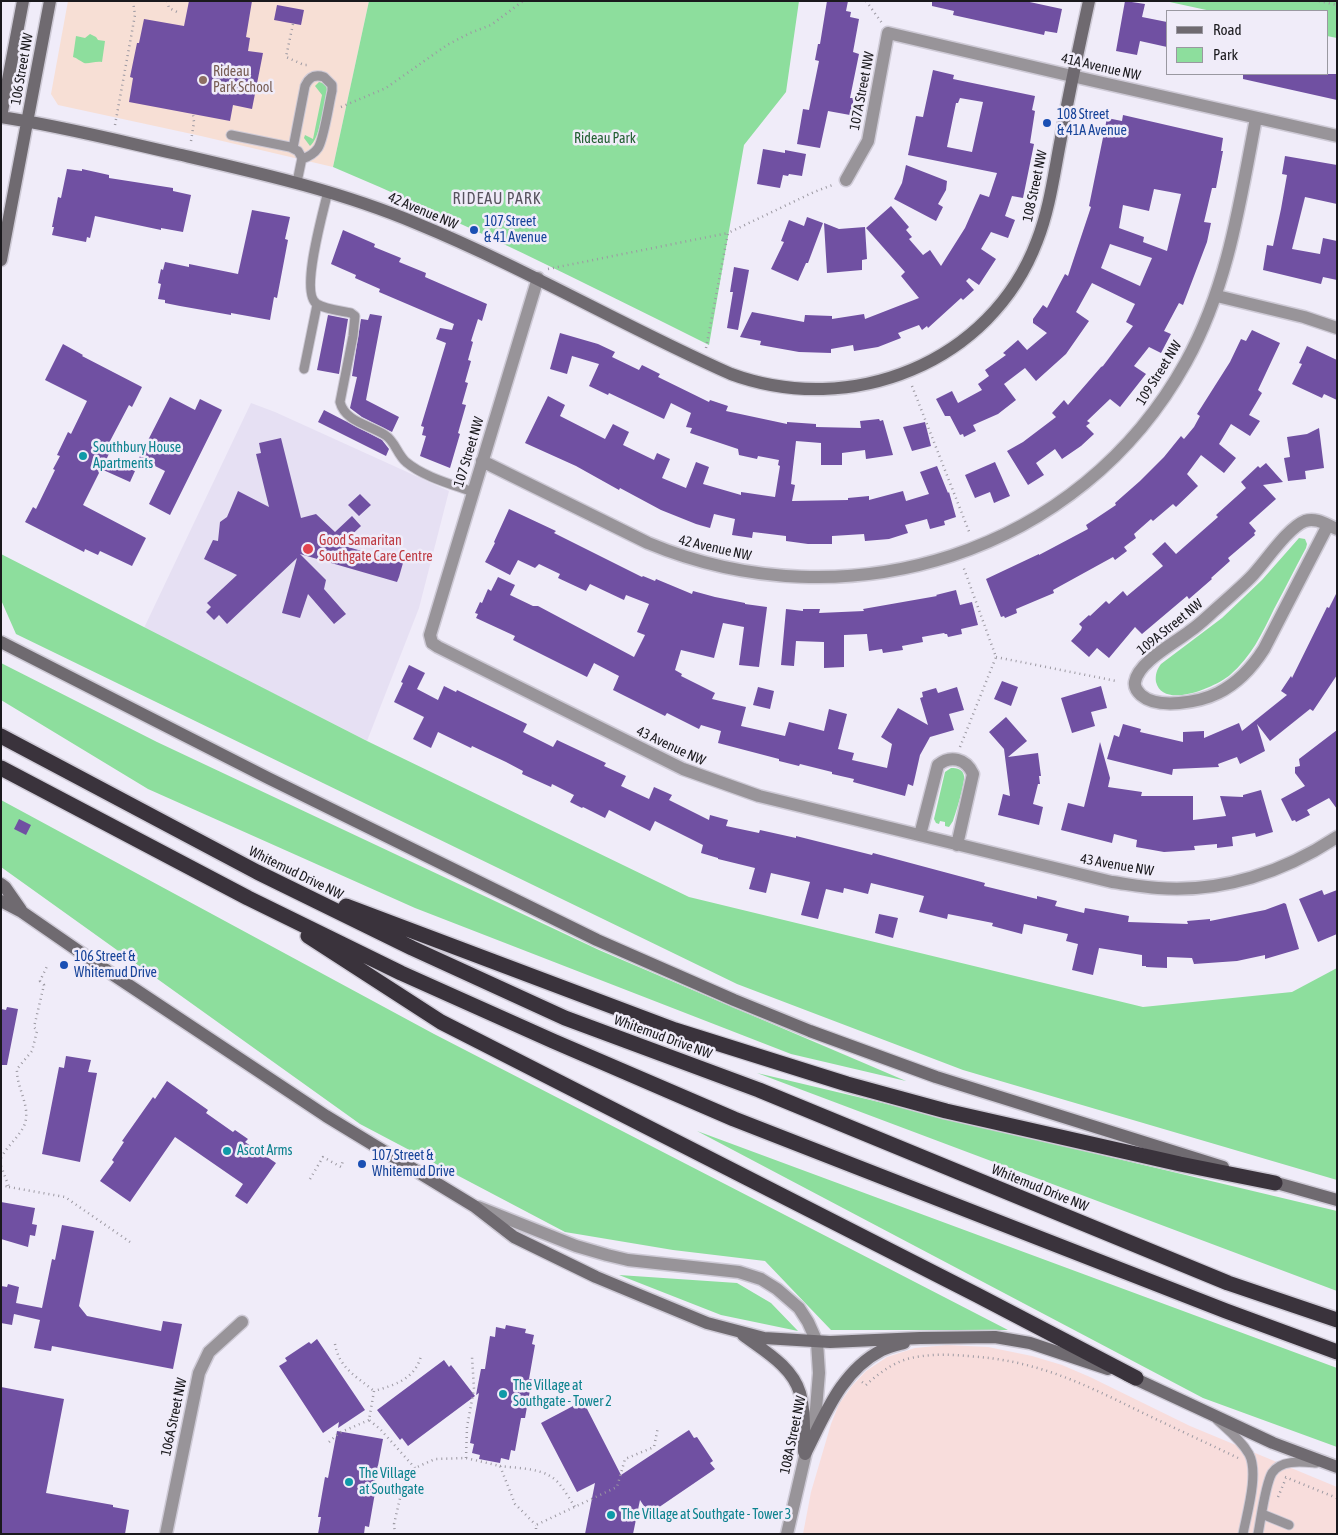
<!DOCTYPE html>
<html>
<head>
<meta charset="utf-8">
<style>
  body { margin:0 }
  #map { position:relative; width:1338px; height:1535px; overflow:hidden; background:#f0ecf9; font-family:"Asap Condensed",sans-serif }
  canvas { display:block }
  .frame { position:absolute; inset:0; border:2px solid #1a191d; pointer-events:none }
  .legend { position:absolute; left:1166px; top:10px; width:162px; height:65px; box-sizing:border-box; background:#f0ecf9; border:1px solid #9a98a1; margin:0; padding:6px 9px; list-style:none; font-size:15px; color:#1a191d }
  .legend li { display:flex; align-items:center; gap:10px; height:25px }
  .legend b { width:25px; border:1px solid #9a98a1 }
</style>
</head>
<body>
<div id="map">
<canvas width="1338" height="1535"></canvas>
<div class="frame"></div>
<ul class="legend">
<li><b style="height:6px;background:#6f6a70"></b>Road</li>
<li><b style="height:14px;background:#8dde9d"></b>Park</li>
</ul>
</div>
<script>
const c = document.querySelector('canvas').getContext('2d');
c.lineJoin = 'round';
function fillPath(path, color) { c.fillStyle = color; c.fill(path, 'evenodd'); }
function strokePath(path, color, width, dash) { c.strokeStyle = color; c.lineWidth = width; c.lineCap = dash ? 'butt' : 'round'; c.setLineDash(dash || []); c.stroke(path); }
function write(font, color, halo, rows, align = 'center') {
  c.font = font + ' "Asap Condensed",sans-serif'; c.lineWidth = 5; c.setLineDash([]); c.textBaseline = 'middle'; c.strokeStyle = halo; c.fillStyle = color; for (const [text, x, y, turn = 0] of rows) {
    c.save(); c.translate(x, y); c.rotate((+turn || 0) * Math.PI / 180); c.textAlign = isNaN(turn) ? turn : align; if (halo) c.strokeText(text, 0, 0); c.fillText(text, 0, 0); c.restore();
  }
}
const commercial = new Path2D(`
  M947 1345 988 1347 1032 1356 1062 1365 1090 1377 1190 1426 1337 1487V1534H803L811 1492 831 1424 839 1404 852 1386 866 1371 887 1357 915 1348Z`);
const built = new Path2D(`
  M251 403 275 412 449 491 419 608 367 741 144 628Z`);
const education = new Path2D(`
  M68 1H369L333 167 201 136 58 105 51 94Z`);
const green = new Path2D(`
  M369 1H799L786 92 744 145 709 345C585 283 461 221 333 167Z
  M1165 1H1337V38L1327 36V11H1211Z
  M90 34 96 37 98 40 105 41 102 62C95 61 89 64 84 63 80 61 77 58 73 57L76 36 85 38Z
  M319 82C324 83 327 85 327 90 324 103 320 139 310 146L304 138 305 135 313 139 322 95 315 86Z
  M1299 538 1305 539 1307 544 1306 548C1295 568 1285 589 1274 609 1262 634 1251 657 1230 675 1216 687 1163 710 1156 682 1155 675 1157 669 1161 664L1222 618 1262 580Z
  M1 554 367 741 689 897 1143 1007 1292 992 1337 968V1180L963 1070 737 984 16 634 1 600Z
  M1 663 157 742 599 950 906 1081 791 1054 415 908 148 789 1 700Z
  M951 768C957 768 963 769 964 776 965 784 956 812 953 821L949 827 945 826V822L940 821 939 824 936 823 934 819 945 772Z
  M1 800 434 1034 1008 1330H831L765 1261 673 1250 565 1232 360 1124 1 867Z
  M757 1073 1337 1211V1291Z
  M697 1131 1337 1368V1447L1203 1398Z
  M619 1275 737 1283 771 1303 798 1331 721 1315Z`);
const building = new Path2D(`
  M189 1H252L246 37 250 38 248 51 263 53 252 109 233 105 230 121 129 102 133 78 130 77 137 43H139L144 19 184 26Z
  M827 1H848L846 11 851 12 850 17 859 19 853 52 859 54 850 98H854L850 115 828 111 820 148 797 144 803 109 809 110 819 61 815 60 818 44H820Z
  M932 1H1025L1062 9 1057 33 1045 31 1044 35 953 15 954 11 932 6Z
  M1125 1 1145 4 1142 17 1167 22V47L1140 41 1137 55 1116 51Z
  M277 5 304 10 301 25 274 20Z
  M933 70 954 75 953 79 1035 96 1032 110 1035 111 1030 143 1034 144 1023 198 1012 196 1005 216 1015 220 1008 238 991 232 981 249 996 259 979 285 969 278 966 281 974 290 963 300 961 298 928 328 927 326 922 330 919 325 898 333 901 338 878 347 854 351 853 345 831 349V353L799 352 760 345 761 341 740 337 752 312 804 322 805 315 832 316V319L864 314 865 319 919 298 901 276 905 272 866 228 891 206 909 227 906 230 912 237 909 239 923 255 930 250 941 266 965 228 980 194 989 197 997 173 908 155 916 116 923 117ZM960 98 983 102 972 152 947 147 956 103H958Z
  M1243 74H1337V100L1243 79Z
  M1123 115 1223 138 1221 151H1223L1216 188H1212L1204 222 1211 223 1207 242 1183 305 1179 303 1164 331 1171 334 1161 353 1149 347 1134 366 1146 374 1120 407 1110 399 1087 421 1090 423 1086 426 1094 434 1081 446 1062 459 1055 449 1036 463 1044 475 1028 485 1007 451 1023 442 1056 417 1052 413 1064 400 1068 405 1101 367 1103 366 1133 326 1126 322 1135 304 1092 283 1076 312 1089 321 1066 354 1036 381 1025 368 1004 384 1016 400 998 414 973 425 976 431 964 437 963 434 960 435 950 416H945L936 399 952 391 958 403 982 390 978 384 989 376 985 370 1006 355 1003 353 1018 340 1027 350 1047 333 1033 323V319L1043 305 1047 308 1065 274 1068 276 1091 207 1089 206 1107 118 1122 121ZM1154 189 1181 194 1167 251 1143 242 1144 237 1119 228 1123 205 1149 211ZM1110 244 1152 258 1140 286 1101 268Z
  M763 149 785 153V150L806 154 802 176 789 174 788 176 783 175 780 188 757 184Z
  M1285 156 1337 165V204L1305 197 1292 249 1320 254 1323 238 1337 241V280L1323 277 1321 284 1263 270 1267 245 1273 246 1281 209 1287 175 1282 174Z
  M906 165 947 181 946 190 938 204 943 207 936 221 894 199 902 183Z
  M67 169 82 171V169L109 175V178L173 188V191L191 195 183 232 161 228V230L95 216 90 238 87 237 86 242 52 235 54 227H52L58 197 61 198Z
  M252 210 290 217 285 239 288 240 277 298 274 297 270 320 231 313V315L180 306 165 303V300L158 299 161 284 158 283 161 269 163 270 165 262 189 267V264L238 274Z
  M807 217 823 223 808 263H806L798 281 771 269 784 242 781 241 789 220 804 226Z
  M824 223 839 229 865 227 867 259 862 260V270L827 273Z
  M343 230 375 244 374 247 401 258 399 262 426 273 425 277 487 304 482 321 478 319 471 341 473 342 468 360 471 361 465 382 468 383 462 404 466 405 458 433 460 434 450 468 420 456 426 436 422 435 424 427 421 426 446 343 436 339 440 328 452 330 454 324 379 292 380 289 355 278 356 275 331 264Z
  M734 267 749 270 738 330 727 328 733 292H730Z
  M370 314 382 316 366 400 399 417 392 432 362 417 350 408 357 377 352 376 361 319 368 320Z
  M328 315 348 319 339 374 317 370Z
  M1252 330 1280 343 1258 390 1262 393 1249 415 1260 421 1250 436 1231 424 1219 444 1236 458 1224 473 1201 455 1187 474 1198 486 1176 507 1173 504 1153 521 1151 519 1134 534 1136 538 1124 547 1127 551 1115 560 1113 557 1053 590 1054 593 1016 609 1017 613 1005 618 1004 616 1001 617 986 579 1039 554V555L1088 529 1086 525 1116 505 1115 503 1140 481 1164 457 1181 436 1184 439 1194 427 1200 416 1197 414 1230 362 1241 339 1246 341Z
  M560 333 598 344 615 352 612 357 639 370 642 365 660 374 658 377 709 402 710 400 728 406 726 411 787 424V422L816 424V427L861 428 860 421 879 419 880 421 883 420 893 455 866 459 865 450 842 453V465H821V443L796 441 791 484 795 485 792 501 848 500V498L869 496V500L903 491 906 501 929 494 920 472 937 466 948 493 949 492 956 517 944 521 945 525 930 529 927 519 905 525 908 533 889 539 865 541 864 534 832 536V544H808L786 541V536L753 532 752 538 732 535 735 519 714 514 710 528 696 524 661 510 620 488 619 490 576 466 525 443 548 396 565 405 560 416 605 439 613 424 629 432 623 445 654 460 657 453 670 459 662 478 686 488 696 462 709 467 703 484 741 495V492L775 497 780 466 778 465 779 460 758 456 757 459 739 455 738 449 690 433 692 428 686 427 691 413 671 403 664 419 609 393 608 395 589 386 599 364 572 356 567 374 550 369Z
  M63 344 83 355 82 356 142 387 132 407 129 405 109 443 113 445 107 458 135 471 130 482 101 469 83 505 146 538 132 566 100 551 98 555 85 549 84 552 25 522 33 507 36 509 55 470 53 469 60 456 57 455 68 432 71 434 87 401 45 380Z
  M1307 346 1337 360V400L1324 394 1322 398 1292 384 1302 364 1299 363Z
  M170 397 195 410 200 399 222 410 170 515 149 504 165 471 139 458Z
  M324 410 382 440 389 449 386 456 318 422Z
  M925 422 931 446 912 451 903 427Z
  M1319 428 1324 468 1305 471 1306 479 1288 481 1284 458 1290 457 1287 437 1307 434Z
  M281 438 301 518 316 514 335 532 352 516 361 526 341 545 403 563 399 577 397 582 300 554 326 580 324 589 346 614 334 624 308 594 300 618 282 613 297 558 227 624 219 615 214 620 206 612 211 607 207 603 237 575 204 559 213 540 218 541 220 522 227 517 238 491 269 507 256 454 261 453 259 443Z
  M995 462 1010 496 994 503 990 492 975 498 965 475Z
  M1266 463 1283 482 1263 485 1276 499 1249 523 1256 531 1254 533 1255 535 1228 558 1230 561 1211 578 1212 579 1189 599 1187 596 1142 634 1135 627 1109 658 1097 648 1089 657 1071 641 1081 630 1082 627 1079 624 1089 615 1090 616 1106 601 1109 604 1123 591 1127 596 1163 566 1152 554 1165 542 1176 554 1218 517 1216 515 1246 488 1241 482 1258 466 1260 468Z
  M360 494 371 505 359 516 348 505Z
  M509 509 556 531 554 533 642 577 643 576 655 581 656 579 692 594 693 591 715 597 745 603V604L767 607 759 667 739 665 744 627 723 623 714 658 681 650 675 670 682 674 681 676 715 693 712 699 746 707 741 726 785 736 789 722 824 731 829 709 847 714 838 749 854 753 852 760 887 768 892 744 881 737 898 708 928 725 920 698 923 697 922 692 936 688 938 693 957 687 964 710 949 714 954 730 930 737 920 755 913 786 908 784 905 796 853 782 854 779 832 774V772L800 764 799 766 779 761V759L718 743 721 731 701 725 699 729 667 713 665 716 613 690 619 676 594 663 587 677 513 640 515 636 476 618 478 614 475 613 480 602 482 603 488 589 491 591 498 577 515 585 510 595 533 606H538L634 657 645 635 637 632 649 604 626 595 624 600 590 584 586 591 558 578 560 574 539 564 535 568 518 560 510 575 485 562 495 543 494 542Z
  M956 590 960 605 972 602 978 625 961 629 962 634 948 637 947 634H945L944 633 922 637 923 642 902 646 903 650 883 653 882 649 869 651 867 634 844 635V667L824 668V642L796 641 794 666 781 665 786 609 803 611V609H820L819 613 864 611 863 609 937 596 936 595Z
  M1337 592V675L1313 711 1310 709 1270 741 1257 724 1265 751 1240 764 1237 757 1218 764 1219 767 1173 769 1172 775 1107 759 1114 735 1119 737 1123 724 1141 729 1140 732 1183 742V732L1204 731V738L1239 723 1242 731 1287 695 1281 691 1291 676 1292 678 1327 607 1329 608Z
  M409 665 425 673 417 689 438 700 444 686 456 692 457 690 527 724 523 732 553 747 557 740 606 763 604 766 626 776 621 786 649 799 654 787 672 795 669 800 709 820 710 815 728 820 726 826 759 833 760 830 796 838V836L872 855 873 853 985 883 984 886 1037 899V896L1057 901 1055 906 1084 913 1085 908 1129 916 1128 922 1188 924 1187 921 1210 919V921L1265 910 1284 903 1286 904 1299 949 1265 959V955L1237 961 1194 964 1192 958 1167 957V968L1146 967V966H1142V955L1099 948 1093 975 1072 970 1078 944 1066 941 1068 934 1024 924 1022 934 992 926 993 923 948 914 947 919 919 912 924 896 871 883 868 894 844 888 843 893 826 889 818 919 801 915 810 882 771 873 766 893 749 889 755 868 718 859V858L701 853 703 845 655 821 650 831 609 810 605 818 583 807 582 808 570 802 574 795 552 784 551 787 522 774 523 771 506 762 472 746 471 748 438 732 431 748 413 739 424 717 394 702 403 683 401 682Z
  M1002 681 1018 687 1011 706 994 699Z
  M1101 686 1107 708 1091 712 1095 726 1072 733 1061 698Z
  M758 687 774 691 770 709 753 705Z
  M1006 717 1027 741 1008 757 1038 753 1041 776H1039L1040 784H1038L1033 804 1043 807 1039 825 998 815 1003 794 1010 796 1004 749 989 732Z
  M1337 730V809L1329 798 1307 810 1310 815 1296 822 1295 820 1292 821 1281 799 1305 786 1295 773V767L1300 766 1299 759Z
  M1100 742 1110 778 1108 787 1142 792 1141 796H1193V820L1226 816 1220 796 1243 797V795L1261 790 1273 832 1256 837 1255 833 1232 837 1233 846 1217 848V844L1194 846 1195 850 1164 852 1136 847 1137 840 1114 834 1112 843 1061 830 1068 803 1084 807Z
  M19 819 31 825 26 835 14 829Z
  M1322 890 1324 895 1337 890V934L1318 942 1299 899Z
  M879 914 898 918 893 938 875 933Z
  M7 1007 18 1009 7 1065H1V1009L6 1010Z
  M66 1056 91 1060 88 1072 97 1073 80 1162 42 1154 59 1067 64 1068Z
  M167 1081 208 1110 206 1113 233 1132 235 1130 248 1139 245 1142 276 1163 247 1204 235 1196 243 1184 175 1137 130 1202 100 1181 114 1162 112 1160 124 1142 122 1141 153 1097 155 1099Z
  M1 1202 35 1208 32 1224 37 1225 35 1236 30 1235 28 1247 1 1239Z
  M62 1225 94 1231 79 1306 87 1316 161 1331 163 1321 182 1324 173 1369 52 1346 51 1351 34 1348 40 1320 14 1314 12 1325 1 1323V1286L7 1287 8 1284 19 1287 16 1303 42 1308 52 1259 55 1260Z
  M506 1325 526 1329 525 1333 534 1335 532 1344 535 1345 529 1379H532L525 1418H521L515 1451 511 1450 509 1460 501 1458 500 1463 479 1459 480 1455 472 1453 474 1444 470 1443 479 1393 476 1395 481 1369H485L490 1336 495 1337 496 1327 505 1329Z
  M317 1339 365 1410 338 1428 339 1422 323 1433 279 1366 287 1361 285 1358 309 1342 311 1344Z
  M444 1360 449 1367 451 1365 475 1396 408 1446 402 1438 400 1440 377 1410Z
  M1 1387 64 1399 46 1493 113 1505V1507L129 1510 125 1534H1Z
  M584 1403 621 1475 689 1430 694 1438 697 1437 713 1461 710 1463 715 1469 649 1514 640 1500 633 1534H585L595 1483 577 1492 541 1423 575 1405 576 1407Z
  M337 1431 383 1439 374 1487H376L369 1527 365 1526 364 1534H318L321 1517H318L325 1477 328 1478Z`);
const path = new Path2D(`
  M167 1 169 8 177 12
  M866 1 882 23
  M1319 1 1337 5
  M293 24 286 57 304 65H310
  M341 107 386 88 447 45 470 33 491 25 523 1
  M115 125 135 15 133 1
  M191 141 194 122 193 114
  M548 269 728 233
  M706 348 728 233 814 192 835 184
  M912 386 970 534
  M996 657 1116 681
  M960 747 996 657 963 566
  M1 1158C7 1146 18 1138 24 1126 32 1107 16 1088 17 1069L32 1051 37 1031 34 1027 44 985 40 981 48 964
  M1 1166 9 1187 1 1185
  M310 1179 323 1157 341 1167 343 1161
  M9 1187 65 1197 130 1242
  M335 1344C339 1368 356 1376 374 1391
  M862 1382 866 1385C878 1374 891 1364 907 1359 926 1354 948 1354 967 1356 1035 1360 1080 1382 1139 1411 1172 1427 1205 1442 1238 1458
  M329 1442 339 1433 369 1420
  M466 1458 467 1427 474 1389 472 1357
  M500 1466C515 1468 537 1468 550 1476 561 1482 568 1497 575 1507
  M415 1468 380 1429 369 1420 374 1391C395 1385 415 1379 421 1356
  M1285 1477 1337 1498
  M1278 1497 1286 1478
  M395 1534 394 1524 405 1477 415 1468 435 1459 466 1458 500 1466 515 1504 536 1525
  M536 1534V1525L617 1487 625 1459 654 1447 658 1427`);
const lane = new Path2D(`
  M231 135 290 147 298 151 302 158 297 182
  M293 148 305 86C309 77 315 74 324 77L332 85V91C329 103 324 139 318 148 314 154 308 157 302 159
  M328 191C324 210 299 294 317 304 324 309 342 311 351 313L355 316 353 336 340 402C345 422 370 425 385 435 395 441 397 454 406 462 424 477 451 484 473 492
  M304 369 317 305
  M1217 1420C1228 1430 1241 1440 1249 1454 1259 1473 1247 1513 1243 1534
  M1262 1514 1289 1525
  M1258 1534C1261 1519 1265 1485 1272 1473 1281 1459 1303 1462 1316 1463`);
const street = new Path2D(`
  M846 180 868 141 888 33 1072 76 1337 136
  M538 278 430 635 432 643 438 647 683 769 759 796 1112 882C1127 884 1143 887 1158 888 1222 893 1284 872 1337 837
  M1217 296 1304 317 1337 328
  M482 461 648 543C847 626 1080 554 1186 362 1228 286 1240 202 1256 118
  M1328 525 1264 649C1252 668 1238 683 1218 693 1200 702 1158 710 1141 695 1138 692 1134 688 1135 682 1138 662 1175 643 1190 631 1199 625 1207 617 1216 609 1227 599 1239 589 1250 578 1264 564 1287 528 1305 521 1316 517 1327 525 1337 529
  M920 835 938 765C950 755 966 758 973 774L957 845
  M478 1207 576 1246 607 1255 628 1260 739 1272 761 1279 777 1289 799 1308 808 1322 817 1342 819 1373 816 1409 787 1534
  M166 1534 199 1373 209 1352 242 1322`);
const secondary = new Path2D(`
  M1 117C61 126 119 141 177 154 259 173 340 191 418 224 525 268 625 327 731 374 851 418 991 363 1037 241 1050 208 1054 173 1061 138 1069 92 1079 47 1089 1
  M1 117 23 1
  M1 260 50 1
  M1 642 268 778 597 940 734 1000 810 1031 936 1077 1223 1167
  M1 884 5 887 21 910
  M1 901 22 912 103 968 326 1116 474 1206 514 1237 596 1277 707 1323 764 1338 830 1342 920 1338 995 1337 1030 1343 1108 1369
  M1266 1180 1337 1200
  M743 1335C764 1351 792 1366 800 1393 805 1411 804 1433 804 1452
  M1127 1375 1273 1443 1337 1467
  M805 1454C825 1415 841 1371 882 1350 889 1347 897 1345 904 1343`);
const highway = new Path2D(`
  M1 736 257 872 412 948 565 1018 759 1090 1228 1283 1337 1320
  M1 768 248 898 401 973 553 1041 734 1119 1226 1311 1337 1352
  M346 906 675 1030 847 1084 946 1111 1180 1164 1275 1183
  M308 936 441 1022 977 1295 1136 1378`);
const markers = [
  [203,80,5,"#8d6e63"],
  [1047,123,5,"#1a4fb4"],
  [474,230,5,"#1a4fb4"],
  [83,456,5,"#0f9aa8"],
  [308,549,6,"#e0444e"],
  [64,965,5,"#1a4fb4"],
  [227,1151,5,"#0f9aa8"],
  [362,1164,5,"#1a4fb4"],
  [503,1394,5,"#0f9aa8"],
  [349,1482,5,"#0f9aa8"],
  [611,1515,5,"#0f9aa8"]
];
const streetNames = [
  ["41A Avenue NW",1101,67,13],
  ["106 Street NW",22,69,-80],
  ["107A Street NW",862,91,-79],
  ["108 Street NW",1035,186,-78],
  ["42 Avenue NW",423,211,23],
  ["109 Street NW",1159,373,-58],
  ["107 Street NW",469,452,-73],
  ["42 Avenue NW",715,548,13],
  ["109A Street NW",1170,627,-39],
  ["43 Avenue NW",671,746,25],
  ["43 Avenue NW",1117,865,10],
  ["Whitemud Drive NW",296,873,26],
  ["Whitemud Drive NW",663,1037,20],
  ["Whitemud Drive NW",1040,1188,22],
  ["106A Street NW",174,1417,-78],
  ["108A Street NW",793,1435,-78]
];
const educationNames = [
  ["Rideau",213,72],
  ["Park School",213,88]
];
const transitNames = [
  ["108 Street",1057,115],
  ["& 41A Avenue",1057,131],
  ["107 Street",484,222],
  ["& 41 Avenue",484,238],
  ["106 Street &",74,957],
  ["Whitemud Drive",74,973],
  ["107 Street &",372,1156],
  ["Whitemud Drive",372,1172]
];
const parkNames = [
  ["Rideau Park",605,139]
];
const cultureNames = [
  ["Southbury House",93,448],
  ["Apartments",93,464],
  ["Ascot Arms",237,1151],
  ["The Village at",513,1386],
  ["Southgate - Tower 2",513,1402],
  ["The Village",359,1474],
  ["at Southgate",359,1490],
  ["The Village at Southgate - Tower 3",621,1515]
];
const healthNames = [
  ["Good Samaritan",319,541],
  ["Southgate Care Centre",319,557]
];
const quarterNames = [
  ["RIDEAU PARK",497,199]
];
fillPath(commercial, '#f8dddc');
fillPath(built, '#e6e0f3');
fillPath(education, '#f7dfd5');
fillPath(green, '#8dde9d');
fillPath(building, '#7050a2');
strokePath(lane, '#cecad6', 11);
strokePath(street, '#cecad6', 15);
strokePath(secondary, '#cecad6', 15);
strokePath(highway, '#cecad6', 18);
strokePath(path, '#9c99a2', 2.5, [1, 4]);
strokePath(lane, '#989499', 9);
strokePath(street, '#989499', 12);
strokePath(secondary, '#6f6a70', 12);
strokePath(highway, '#3a333c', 15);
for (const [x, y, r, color] of markers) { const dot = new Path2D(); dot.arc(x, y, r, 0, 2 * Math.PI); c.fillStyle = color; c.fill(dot); strokePath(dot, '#f0ecf9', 2); }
write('14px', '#1a191d', '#f0ecf9', streetNames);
write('14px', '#785e54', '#f0ecf9', educationNames, 'left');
write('14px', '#164399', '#f0ecf9', transitNames, 'left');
write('14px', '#235f33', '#f0ecf9', parkNames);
write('14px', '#0d838f', '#f0ecf9', cultureNames, 'left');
write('14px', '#be3a42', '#f0ecf9', healthNames, 'left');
c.letterSpacing = '1px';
write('16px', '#57535e', '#f0ecf9', quarterNames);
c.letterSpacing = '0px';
</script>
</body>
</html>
